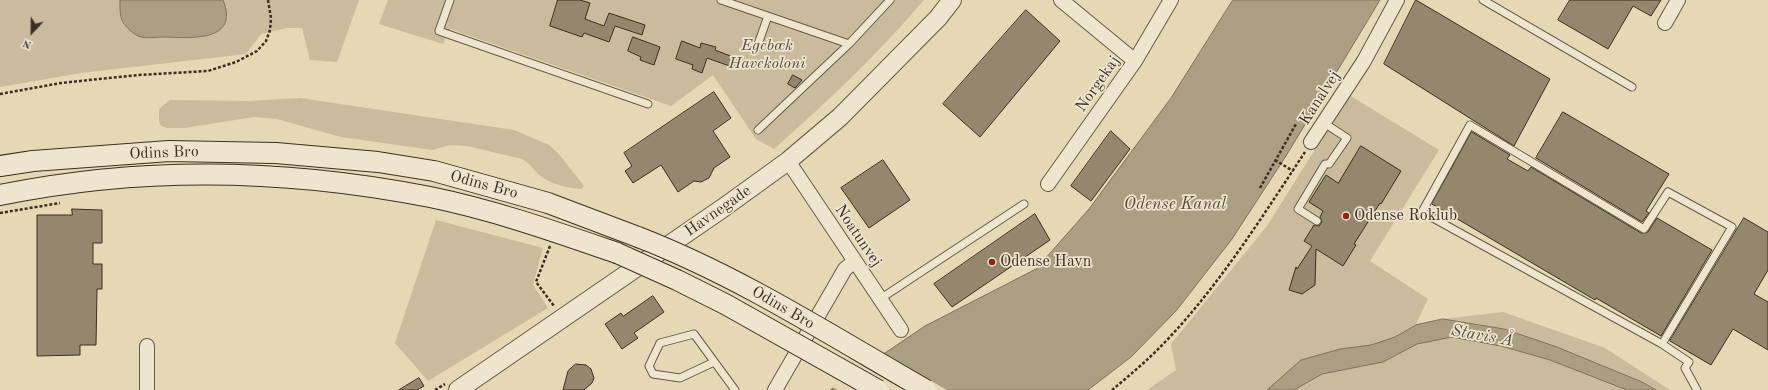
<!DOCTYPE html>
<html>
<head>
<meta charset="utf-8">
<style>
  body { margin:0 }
  #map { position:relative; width:1768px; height:390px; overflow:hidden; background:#e6d7b5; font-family:"Old Standard TT",serif }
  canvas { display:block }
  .north { position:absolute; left:12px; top:12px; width:40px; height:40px; -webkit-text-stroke:3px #efe5cf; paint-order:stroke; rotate:202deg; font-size:11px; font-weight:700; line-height:16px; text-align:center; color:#3b3020 }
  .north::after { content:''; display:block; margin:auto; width:14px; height:18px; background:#3b3020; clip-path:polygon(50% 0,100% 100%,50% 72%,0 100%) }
</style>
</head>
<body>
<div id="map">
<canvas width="1768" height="390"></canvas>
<div class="north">N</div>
</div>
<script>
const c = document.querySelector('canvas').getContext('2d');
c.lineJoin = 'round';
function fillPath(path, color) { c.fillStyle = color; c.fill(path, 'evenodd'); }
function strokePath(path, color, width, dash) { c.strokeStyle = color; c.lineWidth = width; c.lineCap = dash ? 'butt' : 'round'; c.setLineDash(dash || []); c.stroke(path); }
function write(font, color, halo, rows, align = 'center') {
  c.font = font + ' "Old Standard TT",serif'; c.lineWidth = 3.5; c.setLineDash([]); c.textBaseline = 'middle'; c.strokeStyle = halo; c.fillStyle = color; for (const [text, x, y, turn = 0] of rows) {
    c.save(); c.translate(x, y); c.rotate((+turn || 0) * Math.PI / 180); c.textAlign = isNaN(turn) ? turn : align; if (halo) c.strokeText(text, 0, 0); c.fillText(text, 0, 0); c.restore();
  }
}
const green = new Path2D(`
  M0 0H359L337 62 310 60 302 28H287L261 34 246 54 81 73 0 87Z
  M388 0H924C878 54 827 102 774 149L756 139 713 75 671 106 450 29 443 44 379 24Z
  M1349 95 1439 150 1370 261 1428 299 1416 324 1443 319 1503 312 1605 348 1670 390H1147L1176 370 1171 344 1267 226Z
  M300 98 514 130 549 145 558 153 584 186 582 189C567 188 550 184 538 174 533 168 529 163 522 159L467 146 450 145 432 150 341 137 277 119 254 117 184 128H167L161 126 159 122V109L170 100 249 101Z
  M436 220 543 248 533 285 548 308 428 381 395 343Z`);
const water = new Path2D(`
  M120 0H223C240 42 191 38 165 37 157 37 145 39 138 36 134 34 128 29 126 26 119 20 120 8 120 0Z
  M1233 0H1380L1286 156 1232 239 1176 311 1131 357 1088 390H830L925 326 1036 269 1089 209 1171 98Z
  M1443 319 1504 329 1557 347 1642 382 1656 390H1627L1550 360 1501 346 1452 337 1417 344 1383 362 1322 374 1294 390H1267L1301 360 1340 349 1371 345 1395 337 1416 325Z`);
const pier = new Path2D(`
  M882 353 947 390H838L832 387Z`);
const building = new Path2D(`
  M558 0H580L590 3 585 19 604 26 609 13 645 25 642 35 615 26 609 42 584 33 582 37 550 26Z
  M1416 0 1550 79 1514 146 1384 64Z
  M1570 0H1661L1651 16 1633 6 1608 49 1558 20Z
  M1026 10 1060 41 980 137 943 104Z
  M633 37 660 47 654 65 640 60 641 57 628 51Z
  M682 41 700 48 701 43 716 47 715 50 741 60 738 69 707 58 702 73 692 69 693 65 676 59Z
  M793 75 802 80 795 88 788 84Z
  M714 92 731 118 713 131 730 157 714 168 709 178 701 182 694 181 678 192 661 165 633 183 625 171 632 166 624 153Z
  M1563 112 1669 174 1646 211 1649 213 1642 222 1536 158Z
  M1111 131 1130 149 1091 201 1071 186Z
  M1472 132 1510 155 1507 159 1528 171 1531 167 1641 233 1648 232 1657 218 1712 250 1661 336 1596 298 1595 300 1432 204Z
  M1361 146 1401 171 1381 204 1380 203 1354 244 1356 245 1343 266 1316 249 1315 285 1302 294 1289 290 1296 267 1297 269 1312 246 1304 241 1314 225 1319 226 1322 222 1320 217 1323 211 1309 202 1326 175 1338 183Z
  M883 160 910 200 869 228 841 188Z
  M72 209 102 210V243H93V264H102V289H97L96 345H80V355L37 356V215H72Z
  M1035 214 1050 240 952 307 934 284Z
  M1744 218 1768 232V270L1754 294 1768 302V350L1733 329 1711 365 1670 341Z
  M653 296 664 312 634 333 638 338 622 349 605 324 621 313 623 316Z
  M576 364 586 365 591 369 594 378 592 383 584 390H563L568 371Z
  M419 378 424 386 417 390H399Z`);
const path = new Path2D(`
  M0 94 61 83 138 75 208 71 236 62 257 51 266 41 270 30 271 18 268 0
  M1275 160 1293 171
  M1260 188 1296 124
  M0 213 60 203
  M550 246 536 282 554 306
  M435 390 445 384
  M1112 390C1124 380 1137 369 1149 358 1210 300 1258 223 1305 152`);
const service = new Path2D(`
  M450 0 439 31 648 104
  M721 0 849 44
  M1483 0 1632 87
  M757 47 768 16
  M758 130 849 44 890 0
  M1317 221 1298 209 1325 164H1329L1347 138 1324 123
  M880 299 1024 204
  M1662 344 1732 227 1668 192 1644 229 1470 125 1422 212 1662 344 1689 362 1685 368 1697 390
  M714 362 680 378 653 374 649 366 660 343 694 334 735 390`);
const minor = new Path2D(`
  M1061 0 1135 61
  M1665 23 1678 0
  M1311 142 1364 61 1397 0
  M788 161 901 330
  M1048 184 1135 61 1171 0
  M147 346V390
  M775 390 845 269 855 261`);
const tertiary = new Path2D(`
  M458 390 723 208 788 161 840 117 938 18 952 0`);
const secondary = new Path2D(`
  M0 166 33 161 169 151 276 153 378 162 434 171 548 203 638 237
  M0 195C142 166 288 169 430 197 494 210 556 232 617 253`);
const secondaryBridge = new Path2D(`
  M638 237C739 276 832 336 926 390
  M617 253 677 280 725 304 878 390`);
const markers = [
  [1346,216,4,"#8f2418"],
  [992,262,4,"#8f2418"]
];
const parkNames = [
  ["Egebæk",767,46],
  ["Havekoloni",767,64]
];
const streetNames = [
  ["Norgekaj",1098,84,-55],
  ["Kanalvej",1320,98,-57],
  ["Odins Bro",164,153,-2],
  ["Odins Bro",484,185,15],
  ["Havnegade",718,211,-35],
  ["Noatunvej",858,236,56],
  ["Odins Bro",783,308,30]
];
const poiNames = [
  ["Odense Roklub",1354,216],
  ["Odense Havn",1000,262]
];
const waterNames = [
  ["Odense Kanal",1175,205],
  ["Stavis Å",1482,336,10]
];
fillPath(green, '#c9bb9c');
fillPath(water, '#ac9e82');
strokePath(water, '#7f725b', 1);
fillPath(pier, '#e6d7b5');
fillPath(building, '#94876d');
strokePath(building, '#3b3020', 1);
strokePath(service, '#665a45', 9);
strokePath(minor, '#665a45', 16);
strokePath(tertiary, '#665a45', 20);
strokePath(secondary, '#3b3020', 22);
strokePath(path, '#3b3020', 2.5, [3, 2]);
strokePath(service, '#efe5cf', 7);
strokePath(minor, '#efe5cf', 14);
strokePath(tertiary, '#efe5cf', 18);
strokePath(secondary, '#efe5cf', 20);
strokePath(secondaryBridge, '#3b3020', 22, []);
strokePath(secondaryBridge, '#efe5cf', 20);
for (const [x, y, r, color] of markers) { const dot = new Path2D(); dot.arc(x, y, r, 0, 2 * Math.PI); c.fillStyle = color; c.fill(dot); strokePath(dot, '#efe5cf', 1.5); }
write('italic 16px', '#574c39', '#efe5cf', parkNames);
write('16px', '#3b3020', '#efe5cf', streetNames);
write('16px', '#3b3020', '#efe5cf', poiNames, 'left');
write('italic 17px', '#574c38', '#efe5cf', waterNames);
</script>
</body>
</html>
